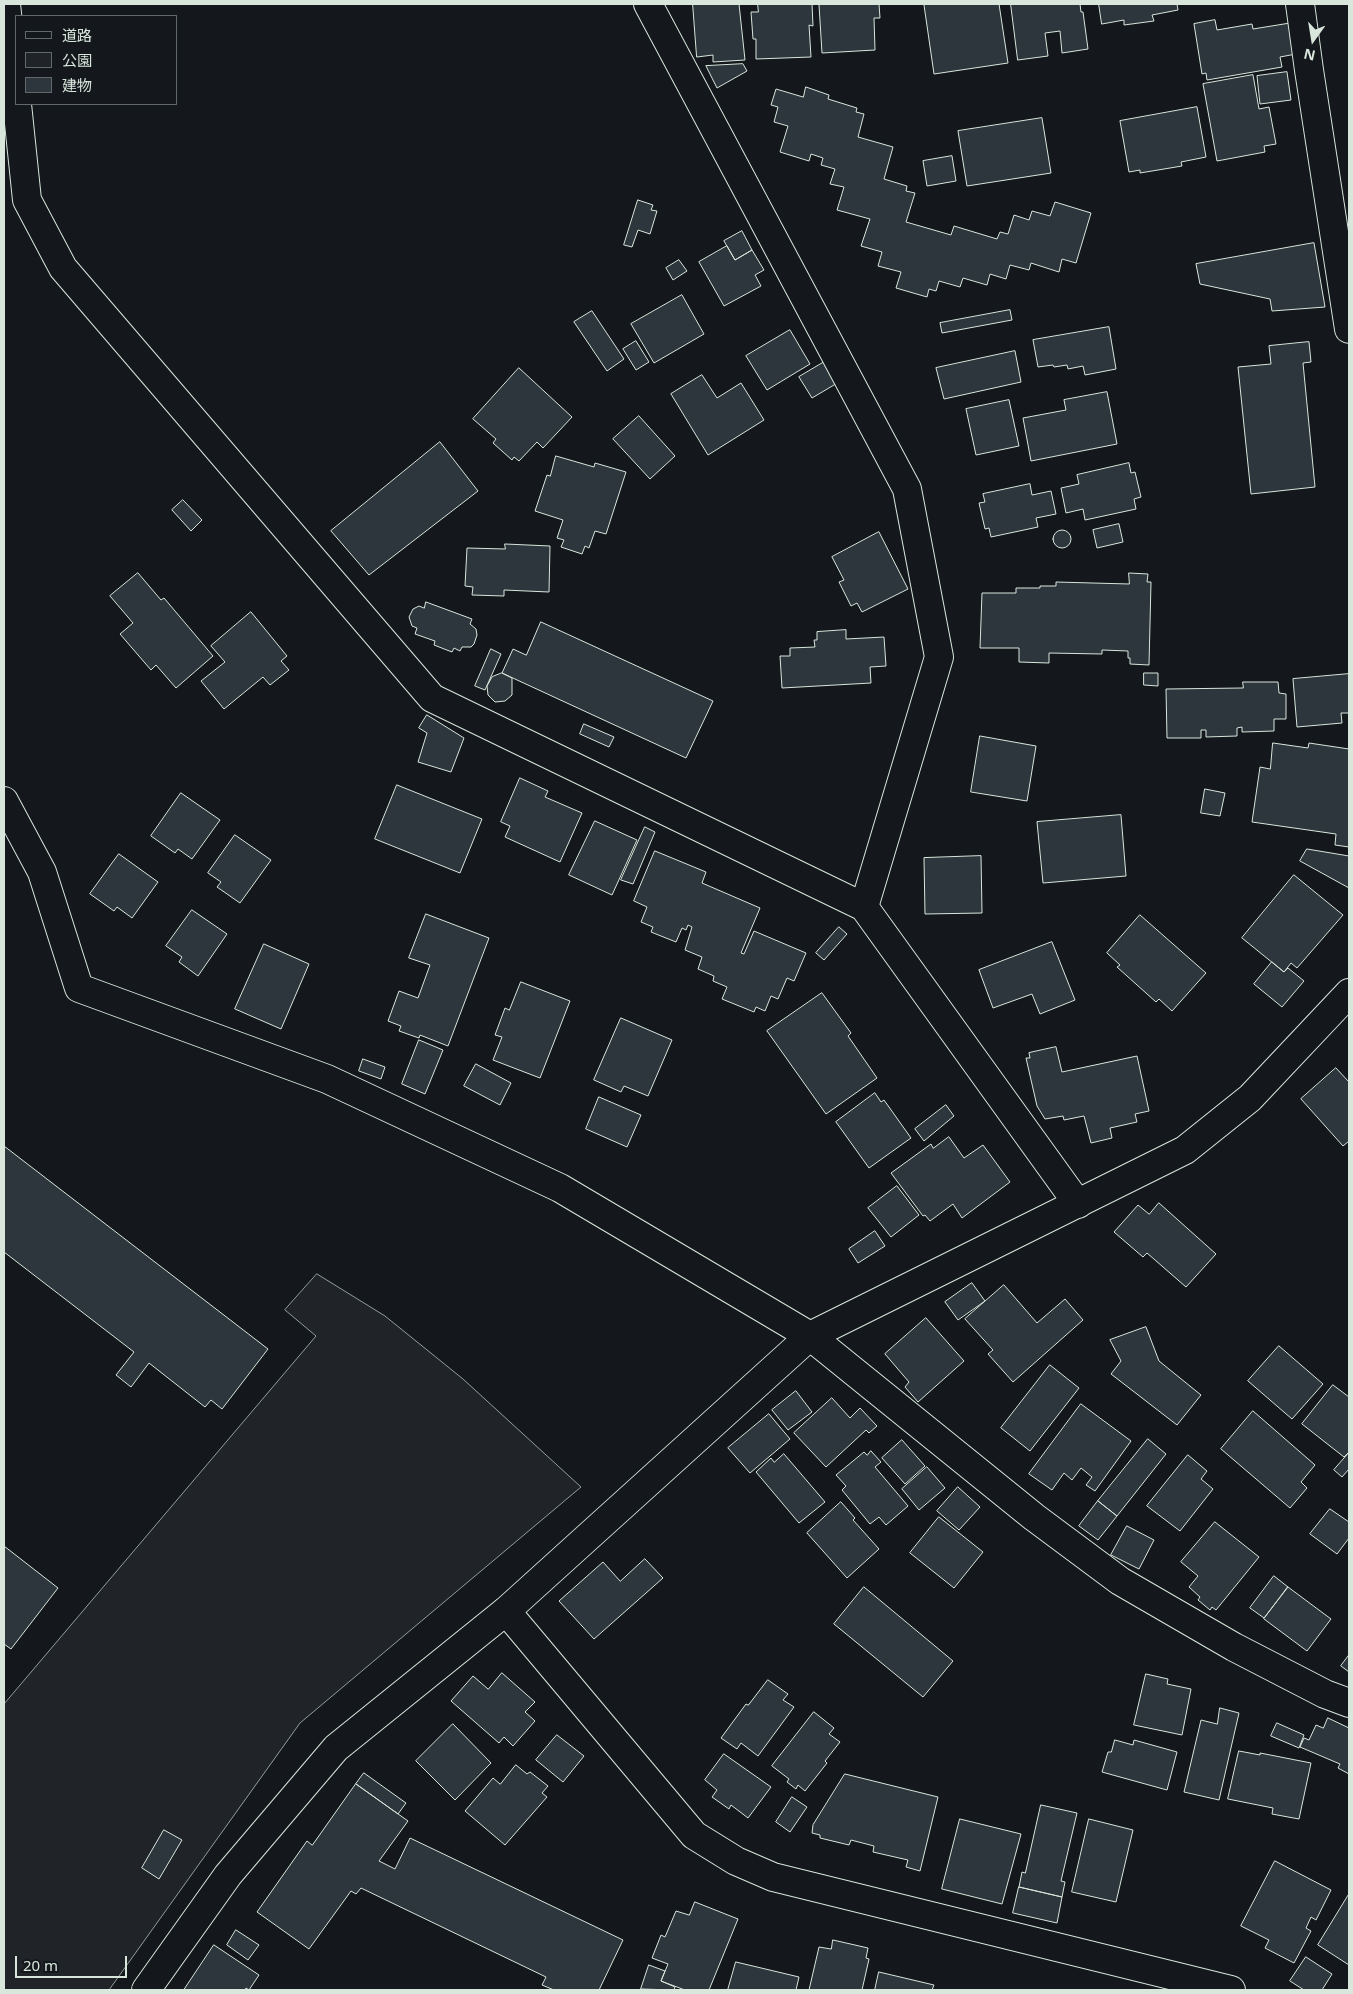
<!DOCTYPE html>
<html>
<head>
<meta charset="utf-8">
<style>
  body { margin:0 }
  #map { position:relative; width:1353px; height:1994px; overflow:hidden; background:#14181c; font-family:"Noto Sans","Noto Sans JP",sans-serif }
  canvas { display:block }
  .frame { position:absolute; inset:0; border:5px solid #d8e6dc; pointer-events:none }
  .legend { position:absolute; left:15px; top:15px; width:162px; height:90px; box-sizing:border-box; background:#14181c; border:1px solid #626a69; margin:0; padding:6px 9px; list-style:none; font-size:15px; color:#d8e6dc }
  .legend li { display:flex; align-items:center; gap:10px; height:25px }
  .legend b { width:25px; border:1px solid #626a69 }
  .north { position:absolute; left:1288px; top:15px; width:50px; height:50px; -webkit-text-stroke:4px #14181c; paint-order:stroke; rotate:193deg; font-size:14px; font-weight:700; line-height:20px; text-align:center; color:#d8e6dc }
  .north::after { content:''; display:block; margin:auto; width:18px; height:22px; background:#d8e6dc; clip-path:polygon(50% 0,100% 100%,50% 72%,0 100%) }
  .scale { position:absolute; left:15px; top:1956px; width:112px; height:22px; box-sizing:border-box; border:2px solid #d8e6dc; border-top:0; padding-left:6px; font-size:15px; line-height:18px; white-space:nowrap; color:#d8e6dc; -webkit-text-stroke:4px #14181c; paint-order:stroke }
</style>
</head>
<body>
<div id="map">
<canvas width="1353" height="1994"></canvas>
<div class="frame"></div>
<ul class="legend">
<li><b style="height:6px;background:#14181c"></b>道路</li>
<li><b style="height:14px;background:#202428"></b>公園</li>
<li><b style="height:14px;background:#2c363c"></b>建物</li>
</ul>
<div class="north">N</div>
<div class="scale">20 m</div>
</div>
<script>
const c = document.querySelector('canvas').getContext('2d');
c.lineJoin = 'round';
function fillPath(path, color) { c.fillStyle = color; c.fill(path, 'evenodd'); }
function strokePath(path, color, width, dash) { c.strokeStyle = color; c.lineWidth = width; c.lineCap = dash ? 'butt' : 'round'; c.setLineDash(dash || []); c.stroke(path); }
const green = new Path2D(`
  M317 1274 385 1316 463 1379 581 1487 300 1723 109 1990H4V1704L316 1336 285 1310Z`);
const building = new Path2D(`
  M693 4H739L745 60 713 62V55L697 57Z
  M758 4H812L813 26 809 25 811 57 756 59V39H753L751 12H758Z
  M829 4H879L880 18H874L875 50 822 53 819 5Z
  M933 4H999L1008 63 934 74 924 5Z
  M1011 4H1080L1081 12H1083L1088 49 1062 53 1060 31 1045 33 1048 56 1018 60Z
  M1099 4H1177L1178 10 1152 15 1154 21 1124 25V20L1102 24Z
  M1215 20 1217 30 1252 24 1253 29 1290 23 1296 54 1280 57 1282 67 1207 80 1206 73 1202 74 1194 24Z
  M743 64 747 71 717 88 706 66Z
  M1287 72 1291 100 1260 104 1257 76Z
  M1253 75 1259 109 1269 107 1276 144 1264 146 1265 152 1217 161 1203 84Z
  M806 87 829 95 828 99 857 108 856 112 864 114 858 137 893 147 884 179 907 186 906 191 915 193 906 222 951 235 954 226 997 239 1000 232 1008 234 1014 215 1029 220 1032 211 1050 216 1055 202 1091 213 1076 263 1062 259 1059 272 1031 263 1029 270 1010 265 1006 279 990 274 987 285 963 278 960 287 939 281 936 291 929 289 927 297 896 288 901 272 878 266 882 252 861 246 870 219 837 210 844 187 830 184 835 169 821 165 823 158 811 154 809 161 780 152 788 126 774 122 778 107 771 105 776 89 803 97Z
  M1197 107 1206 157 1181 162 1182 166 1140 173V170L1129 172 1120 121Z
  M1042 118 1051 173 967 186 958 131Z
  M952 156 956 181 927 186 923 161Z
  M638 200 653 205 651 210 657 211 650 234 638 230 632 247 624 245Z
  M742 231 752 250 735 260 724 241Z
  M1314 243 1325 307 1272 311 1270 299 1200 284 1196 264Z
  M727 246 735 260 752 250 764 270 755 275 761 286 724 306 699 262Z
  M679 260 687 271 673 280 666 268Z
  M682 295 704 334 654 363 631 324Z
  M1010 310 1012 320 942 333 940 323Z
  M592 311 624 359 607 371 574 322Z
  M1109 327 1116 369 1085 375 1083 366 1068 369 1067 365 1054 367 1053 365 1038 367 1033 340Z
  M790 330 810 364 767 390 746 356Z
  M636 341 649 362 636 370 623 349Z
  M1309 342 1311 362 1303 363 1315 487 1251 494 1238 367 1271 364 1269 346Z
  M1015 351 1021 382 944 399 936 368Z
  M826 361 839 382 812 398 799 377Z
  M519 368 572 417 543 448 537 442 519 461 514 457 512 460 493 443 496 439 473 419Z
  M702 375 717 398 741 383 764 420 708 455 671 394Z
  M1107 392 1117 444 1031 461 1023 418 1066 410 1064 400Z
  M1009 400 1019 446 976 455 966 409Z
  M639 416 675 456 650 479 613 439Z
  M440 442 478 491 369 575 331 531Z
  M556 456 594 467 595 463 626 472 606 534 595 531 589 548 585 546 582 554 561 547 564 540 557 538 563 520 535 511 547 475 550 476Z
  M1129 463 1131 473 1135 472 1141 497 1134 499 1136 509 1085 520 1083 509 1066 513 1061 488 1079 484 1077 475Z
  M1030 484 1032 495 1051 491 1056 514 1036 518 1038 527 991 537 989 528 985 529 979 503 985 502 983 494Z
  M183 500 202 520 191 531 172 510Z
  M1119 524 1123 542 1097 548 1093 530Z
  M1053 539a9 9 0 1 1 18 0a9 9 0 1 1-18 0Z
  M879 532 908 589 862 612 857 603 851 606 839 582 844 580 832 557Z
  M505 544 550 546 549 592 504 590V596L472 595 473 587 465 586 467 548 505 549Z
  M138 573 161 600 164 598 213 656 176 688 156 665 151 670 120 634 133 623 110 596Z
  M1129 573 1148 574 1147 582H1151L1149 665 1130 664V658H1128V651L1102 650V654L1049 653V663L1019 662V648H980L982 593H1016V588H1040V586H1056V582L1129 584Z
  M426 602 472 619 470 624 476 629 477 635 474 644 471 647H462L460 651 454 648 452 652 434 645 435 641 415 634 417 628 412 626 409 617 413 609 419 606 424 608Z
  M251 612 287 656 281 661 289 670 270 685 263 677 224 709 201 681 225 662 211 646Z
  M541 622 713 701 686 758 502 673 513 649 526 655Z
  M846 630V639L884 637 886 666 870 667 871 683 782 688 780 656H790V648L815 647 814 640H817V632Z
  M491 649 501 654 485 690 475 686Z
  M502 673 512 678V695L505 701 495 702 488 695 487 686 492 677Z
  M1144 673H1158V686L1144 685Z
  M1349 674V713H1341L1342 723 1297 727 1293 679Z
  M1243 682H1278L1279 693 1286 694V719H1274V731L1242 732V727L1237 728V736L1206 737V730H1201V738H1167L1166 689 1243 688Z
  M427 715 464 738 451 772 418 762 427 733 419 728Z
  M584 724 614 737 609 747 580 734Z
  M980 736 1036 746 1027 801 971 792Z
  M1273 743 1308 748 1309 743 1349 749V847L1335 845 1336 834 1252 822 1260 767 1270 769Z
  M520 778 548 791 545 797 582 813 560 862 505 837 510 826 501 822Z
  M397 785 482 819 460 873 375 839Z
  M1205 789 1225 793 1220 816 1201 813Z
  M181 793 220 820 192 859 178 849 175 853 151 836Z
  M1121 815 1126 876 1043 883 1037 822Z
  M595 821 637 840 612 895 569 875Z
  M645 827 655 832 633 884 621 880Z
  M235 835 271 860 240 903 217 887 221 882 208 873Z
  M1307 849 1349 856V888L1300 861Z
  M655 851 706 872 702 883 760 908 741 953 744 954 754 931 806 953 794 981 787 978 778 999 771 996 765 1011 756 1007 754 1012 722 999 727 987 713 981 714 976 698 969 702 957 685 950 692 927 688 925 686 930 682 928 676 942 651 932 653 927 641 922 647 907 634 901Z
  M119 854 158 882 132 918 117 907 114 911 90 894Z
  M981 856 982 913 925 914 924 858Z
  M1294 875 1343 915 1297 968 1291 963 1284 972 1242 938Z
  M192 910 227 934 198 976 179 962 182 957 166 946Z
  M426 914 489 938 448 1046 420 1035 419 1038 399 1031 401 1026 388 1021 399 991 418 998 430 965 409 958Z
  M1140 915 1206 973 1172 1011 1159 999 1156 1002 1117 967 1120 965 1107 953Z
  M839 927 847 934 824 960 816 953Z
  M1052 942 1075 1000 1040 1014 1032 994 993 1008 979 970Z
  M264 944 309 964 281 1029 235 1009Z
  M1272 962 1284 972 1288 968 1304 981 1282 1007 1254 984Z
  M521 982 570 1001 540 1078 493 1060 502 1037 495 1035 505 1008 509 1010Z
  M822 993 851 1033 848 1036 877 1078 826 1114 767 1031Z
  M621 1018 672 1040 648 1096 624 1086 621 1092 594 1080Z
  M419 1040 443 1050 425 1094 402 1084Z
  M1056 1047 1062 1072 1137 1056 1149 1111 1135 1114 1137 1122 1110 1128 1112 1138 1091 1143 1084 1116 1064 1120 1063 1116 1045 1119 1037 1106 1026 1058H1030L1029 1053Z
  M363 1059 385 1067 381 1079 359 1071Z
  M476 1064 511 1083 500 1105 464 1086Z
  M1336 1068 1349 1082V1141L1343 1146 1301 1099Z
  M875 1093 881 1102 884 1100 911 1138 869 1168 836 1122Z
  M599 1097 641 1115 627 1147 586 1129Z
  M946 1105 954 1116 924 1141 915 1129Z
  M949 1137 964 1158 983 1145 1010 1182 962 1218 953 1204 930 1221 925 1215 923 1216 891 1173 931 1144 933 1148Z
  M4 1146 268 1349 222 1409 211 1400 205 1407 149 1363 131 1387 116 1375 134 1352 4 1252Z
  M897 1186 919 1215 891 1237 868 1208Z
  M1159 1203 1216 1254 1186 1287 1147 1253 1143 1257 1114 1232 1138 1205 1149 1214Z
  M875 1231 885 1246 858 1263 849 1249Z
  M972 1283 985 1301 958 1320 945 1302Z
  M1004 1285 1037 1323 1065 1299 1083 1320 1013 1382 988 1354 993 1350 965 1319Z
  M926 1318 964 1361 918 1402 905 1387 909 1382 885 1354Z
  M1146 1327 1159 1361 1201 1395 1177 1425 1111 1374 1121 1361 1110 1340Z
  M1279 1346 1323 1384 1292 1419 1248 1381Z
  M1050 1365 1079 1388 1030 1451 1001 1428Z
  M1333 1385 1349 1397V1452L1344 1457 1302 1424Z
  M796 1391 812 1412 788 1430 772 1410Z
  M832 1398 850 1418 860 1408 877 1426 869 1433 866 1430 826 1467 794 1433Z
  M1081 1404 1131 1441 1095 1491 1086 1485 1092 1477 1081 1468 1072 1480 1064 1473 1052 1490 1029 1474Z
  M1253 1411 1315 1465 1301 1482 1307 1488 1290 1508 1221 1449Z
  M769 1414 790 1439 750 1473 728 1448Z
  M1148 1439 1166 1454 1117 1516 1098 1501Z
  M902 1440 925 1466 905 1484 882 1458Z
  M871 1451 881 1462 875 1467 908 1506 886 1525 879 1517 870 1524 842 1490 846 1486 836 1475 864 1452 867 1455Z
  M784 1454 825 1502 799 1523 756 1472 771 1458 774 1462Z
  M1348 1454 1349 1455V1469L1342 1477 1334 1470Z
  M1188 1455 1207 1471 1201 1479 1213 1489 1180 1531 1147 1506Z
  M927 1467 945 1488 919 1510 902 1489Z
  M958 1487 980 1507 959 1530 937 1511Z
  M1098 1501 1117 1516 1098 1540 1079 1526Z
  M841 1502 855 1518 853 1520 879 1549 847 1578 807 1533Z
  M1330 1509 1349 1522V1538L1337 1554 1310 1534Z
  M939 1517 983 1552 954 1588 910 1553Z
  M1215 1522 1259 1557 1216 1610 1212 1607 1210 1610 1198 1600 1200 1597 1189 1587 1198 1576 1181 1562Z
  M1127 1526 1154 1540 1139 1569 1111 1555Z
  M4 1546 58 1588 11 1649 4 1644Z
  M645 1559 663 1578 594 1639 559 1601 603 1562 620 1581Z
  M1274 1576 1288 1587 1264 1618 1250 1608Z
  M864 1587 953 1661 923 1697 834 1624Z
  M1288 1587 1331 1619 1307 1651 1264 1619Z
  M1349 1655V1672L1341 1666Z
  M502 1673 535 1702 525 1712 535 1721 513 1746 504 1737 499 1743 451 1701 473 1676 488 1689Z
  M1146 1674 1168 1679 1167 1684 1191 1689 1182 1735 1134 1725Z
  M768 1680 788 1694 783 1700 794 1707 758 1756 741 1743 737 1749 721 1738 746 1704 748 1705Z
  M1220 1708 1239 1713 1219 1800 1184 1792 1201 1720 1217 1724Z
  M814 1712 834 1728 829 1734 840 1742 825 1761 827 1763 805 1791 798 1785 796 1789 787 1782 789 1779 772 1766Z
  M1328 1718 1349 1728V1774L1338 1768 1340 1764 1300 1747 1304 1738 1309 1740 1316 1725 1323 1728Z
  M1277 1723 1304 1735 1299 1748 1271 1736Z
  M453 1724 491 1763 455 1800 416 1761Z
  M557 1735 584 1756 563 1782 536 1760Z
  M1115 1740 1133 1745 1134 1740 1177 1752 1167 1790 1102 1772 1108 1752H1111Z
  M1239 1751 1260 1755V1753L1311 1763 1299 1819 1272 1814 1273 1808 1228 1799Z
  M724 1754 771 1787 748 1818 731 1805 729 1809 712 1797 717 1790 705 1780Z
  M516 1765 527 1774 530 1772 548 1786 542 1793 547 1797 505 1845 465 1811 493 1778 500 1784Z
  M364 1773 406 1803 398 1814 356 1784Z
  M845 1774 938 1797 920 1871 906 1867 908 1860 873 1852 874 1846 851 1840 849 1845 820 1838V1835L812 1833 813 1825Z
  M356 1784 408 1821 379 1861 395 1869 410 1838 623 1940 599 1990H554L542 1985 546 1977 361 1888 356 1894 351 1891 309 1949 257 1912 307 1841 312 1845Z
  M792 1797 807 1807 790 1832 776 1822Z
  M1041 1805 1077 1813 1061 1881 1065 1882 1062 1897 1019 1887 1022 1872 1025 1873Z
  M960 1819 1021 1834 1002 1904 942 1889Z
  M1089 1819 1133 1830 1116 1902 1072 1892Z
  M164 1830 182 1840 159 1879 142 1868Z
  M1275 1861 1331 1890 1316 1920 1311 1917 1306 1928 1311 1931 1294 1963 1265 1948 1269 1940 1241 1926Z
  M1019 1887 1062 1897 1057 1923 1013 1913Z
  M1349 1894V1965L1318 1945Z
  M695 1902 738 1919 709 1990H685L661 1981 668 1964 652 1958 661 1935 665 1937 676 1911 689 1915Z
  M236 1930 259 1945 248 1960 227 1945Z
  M833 1940 868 1948 866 1958 869 1959 862 1990H809L819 1947 831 1949Z
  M214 1945 259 1975 249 1990 246 1988 245 1990H184Z
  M1306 1957 1332 1974 1322 1990H1304L1290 1981Z
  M736 1962 799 1977 796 1990H728Z
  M649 1965 665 1971 661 1981 675 1987 674 1990 641 1989Z
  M879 1972 934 1985 932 1990H875Z`);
const minor = new Path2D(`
  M6 4 16 97
  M648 4 907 489 939 657 864 907
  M1300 4 1309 70 1349 329
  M17 104 27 200 63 268 432 698 864 907 1078 1204
  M4 801 42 872 79 988 327 1079 560 1188 810 1336 1034 1517 1120 1581 1234 1647 1325 1694 1349 1703
  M506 1611 694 1835 736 1861 773 1877 1231 1990`);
const tertiary = new Path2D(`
  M146 1990 228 1875 336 1748 506 1611 810 1336 1185 1150 1250 1098 1349 993`);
fillPath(green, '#202428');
strokePath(green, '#939e99', 1);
fillPath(building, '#2c363c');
strokePath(building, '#d8e6dc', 1);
strokePath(minor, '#d8e6dc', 30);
strokePath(tertiary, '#d8e6dc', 30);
strokePath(minor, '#14181c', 28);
strokePath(tertiary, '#14181c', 28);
</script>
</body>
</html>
